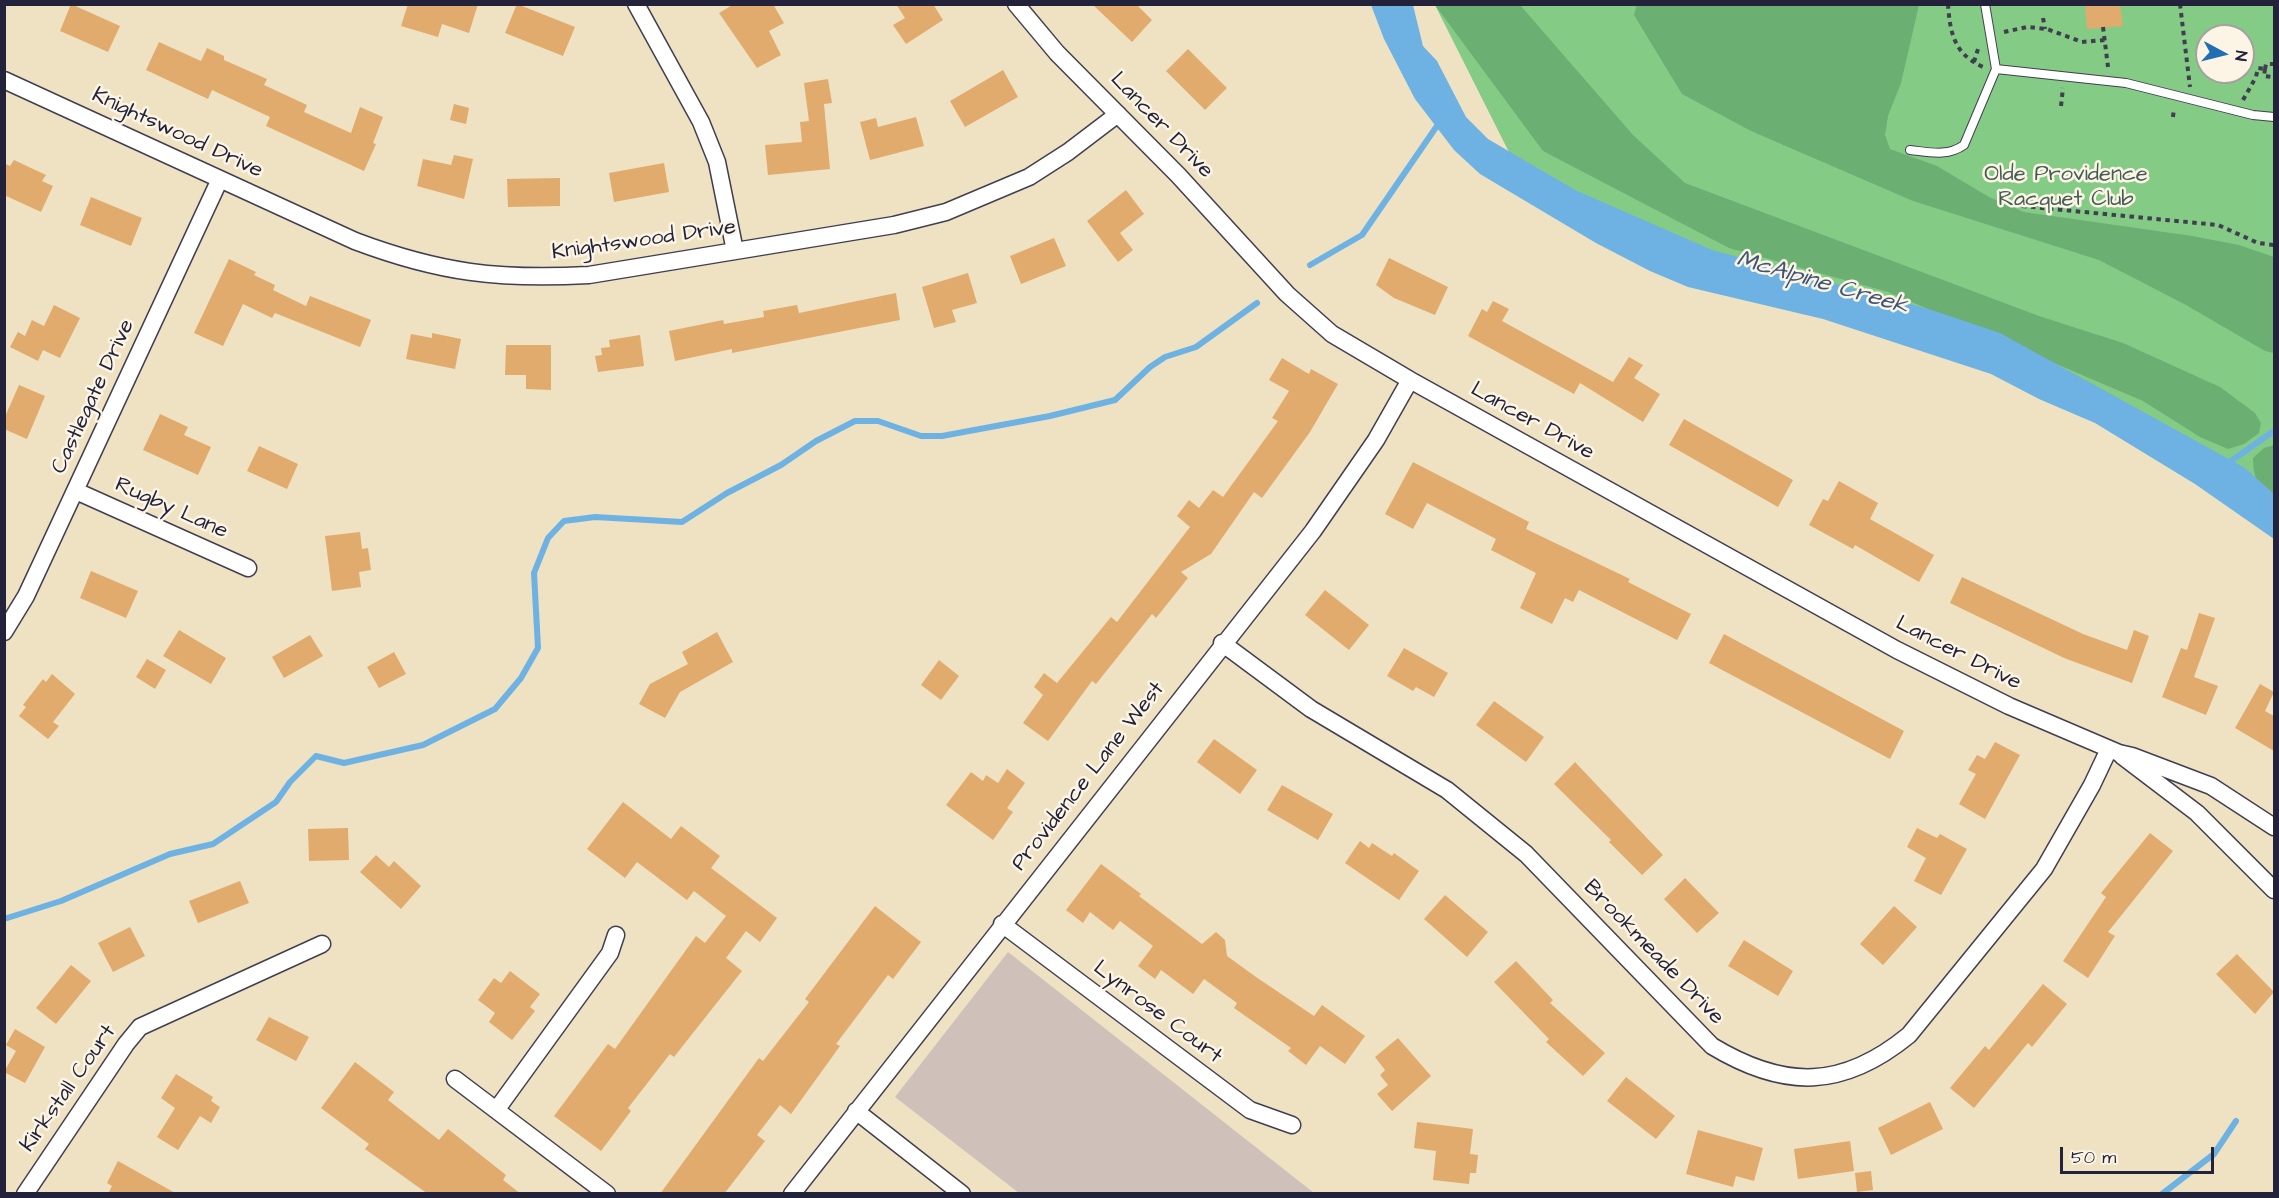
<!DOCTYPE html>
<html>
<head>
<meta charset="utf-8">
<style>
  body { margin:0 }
  #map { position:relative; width:2279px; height:1198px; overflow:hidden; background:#eee2c2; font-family:"Architects Daughter",sans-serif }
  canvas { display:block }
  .frame { position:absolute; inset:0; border:6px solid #22223b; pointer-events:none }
  .north { position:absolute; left:2195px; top:24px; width:60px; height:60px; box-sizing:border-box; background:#fcf5e5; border:2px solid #a5a1a1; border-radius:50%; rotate:97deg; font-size:16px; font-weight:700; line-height:24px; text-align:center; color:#22223b }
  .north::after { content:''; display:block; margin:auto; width:21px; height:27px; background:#1f6fb2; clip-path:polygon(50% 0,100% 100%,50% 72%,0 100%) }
  .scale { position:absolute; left:2060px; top:1147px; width:154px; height:27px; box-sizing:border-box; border:3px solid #22223b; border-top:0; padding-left:8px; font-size:18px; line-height:21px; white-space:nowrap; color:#22223b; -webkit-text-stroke:4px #fcf5e5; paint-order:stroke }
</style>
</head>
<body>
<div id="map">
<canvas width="2279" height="1198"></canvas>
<div class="frame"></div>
<div class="north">N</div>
<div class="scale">50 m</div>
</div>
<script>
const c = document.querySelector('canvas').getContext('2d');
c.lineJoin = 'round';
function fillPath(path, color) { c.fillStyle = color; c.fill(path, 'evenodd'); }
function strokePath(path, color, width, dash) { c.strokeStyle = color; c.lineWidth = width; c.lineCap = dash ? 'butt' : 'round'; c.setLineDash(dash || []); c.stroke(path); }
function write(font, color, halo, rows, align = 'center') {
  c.font = font + ' "Architects Daughter",sans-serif'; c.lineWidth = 5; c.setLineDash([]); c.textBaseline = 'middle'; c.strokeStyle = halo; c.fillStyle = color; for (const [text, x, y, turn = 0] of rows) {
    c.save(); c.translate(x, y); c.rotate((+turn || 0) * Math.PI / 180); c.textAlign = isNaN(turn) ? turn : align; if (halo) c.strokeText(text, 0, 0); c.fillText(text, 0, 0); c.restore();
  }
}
const industrial = new Path2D(`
  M1008 952 1314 1193H1019L895 1097Z`);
const green = new Path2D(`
  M1435 5H2274V526L1981 349 1858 316 1521 176ZM2207 36H2243V72H2207Z`);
const forest = new Path2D(`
  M1637 4 1919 5 1901 83 1888 116 1885 135 1890 149 1937 166 1989 197 2024 212 2192 236 2239 245 2274 257V353L2265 351 2186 305 2099 260 1913 201 1751 131 1682 94 1634 15Z
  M1435 5H1520L1633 135 1685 183 2039 316 2123 343 2220 387 2255 413 2261 423 2259 433 2244 444 2228 449 2200 437 2143 401 1888 292 1729 248 1543 151Z
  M2274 445V504C2259 493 2253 477 2253 458L2264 448Z`);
const water = new Path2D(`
  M1371 5H1413L1423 46 1437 61 1466 117 1488 139 1575 190 1712 250 1932 310 2000 333 2245 468 2274 494V539L2195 484 2095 423 2039 399 1991 374 1823 319 1688 287 1650 271 1596 243 1480 174 1454 150 1415 99 1384 39Z`);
const stream = new Path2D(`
  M1310 265 1362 235 1439 123
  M2228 463 2274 431
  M4 919 61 901 170 854 213 844 276 802 290 782 316 756 344 763 423 745 495 709 521 678 538 648 534 573 548 538 564 521 595 517 682 522 727 493 781 465 816 441 855 421H878L921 436H942L1050 416 1115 400 1150 367 1165 357 1196 347 1257 303
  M2162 1194 2214 1154 2236 1121`);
const building = new Path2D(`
  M71 4 120 26 108 52 60 31Z
  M408 4H478L469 33 442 24 438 37 401 26Z
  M517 4 575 27 563 56 505 33Z
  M734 4H773L784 23 769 31 781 55 757 68 719 13Z
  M896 4H933L943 20 906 44 893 25 905 18Z
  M1092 4H1136L1152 20 1132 42Z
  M2085 4H2120L2123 26 2087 29Z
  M159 42 201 61 207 48 224 56V60L267 79 264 85 307 105 304 112 351 133 360 107 383 117 373 143 376 144 364 171 266 126 270 117 212 90 208 99 146 70Z
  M1188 49 1227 88 1205 110 1166 71Z
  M1003 70 1018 97 965 127 950 101Z
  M828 79 832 103 824 104 830 169 768 175 765 145 802 142 800 122 809 121 804 83Z
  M454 104 469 108 466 124 450 120Z
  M916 117 924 146 870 160 860 122 876 118 878 127Z
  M454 155 473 159 464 199 417 186 423 159 451 165Z
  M14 160 46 175 42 181 53 186 41 212 4 195V163L10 166Z
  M664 163 669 192 614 202 609 173Z
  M560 178V206L508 207 507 179Z
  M1126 190 1144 214 1120 233 1133 250 1118 262 1087 221Z
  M91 197 142 218 131 246 80 225Z
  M1054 238 1066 266 1021 284 1010 256Z
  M1389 258 1448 287 1435 315 1394 298 1376 285Z
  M229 259 256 272 254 275 275 285 273 290 306 306 310 296 371 320 360 347 275 313 272 318 243 304 223 346 194 333Z
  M968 273 977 303 952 310 956 322 934 328 922 287Z
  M896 293 900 320 732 353V349L675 361 669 331 723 320 724 324 764 317 763 311 797 305 799 313Z
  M1493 301 1509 309 1502 321 1613 382 1629 357 1643 365 1634 378 1660 394 1643 422 1580 383 1574 394 1468 336 1482 309 1487 312Z
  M54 305 80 318 60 358 43 350 38 361 10 347 18 332 25 336 32 320 44 326Z
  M432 333 461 339 455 369 406 359 411 334 432 338Z
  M640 335 644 366 598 372 595 356 602 355 601 348 610 347 609 340Z
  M506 345H551V390L526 389V375H505Z
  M1282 358 1309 374 1311 369 1338 384 1310 432 1262 498 1254 492 1211 554 1181 572 1188 578 1156 618 1152 614 1096 684 1092 681 1048 741 1023 723 1043 695 1034 687 1044 673 1057 683 1111 617 1117 622 1190 527 1177 516 1189 500 1199 508 1213 490 1223 497 1278 421 1272 418 1289 391 1269 380Z
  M19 385 45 396 27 439 4 429V419Z
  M160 414 188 427 184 435 211 447 198 475 143 450Z
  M1684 419 1793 480 1778 507 1669 445Z
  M259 446 298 464 287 489 247 471Z
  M1413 462 1529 522 1526 529 1630 579 1628 582 1691 614 1677 640 1579 590 1573 602 1565 598 1552 624 1520 608 1536 573 1491 550 1496 539 1427 503 1413 529 1385 514Z
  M1839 481 1878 503 1870 519 1934 555 1919 582 1855 545 1853 549 1809 525 1823 499 1828 501Z
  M360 532 362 549 368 548 371 570 359 572 361 587 332 591 325 536Z
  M91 571 138 591 126 618 80 598Z
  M1962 577 2083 634 2127 650 2134 630 2149 636 2132 683 2064 658 1950 603Z
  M1325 590 1369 625 1349 650 1305 615Z
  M2199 613 2215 618 2194 677 2218 686 2206 715 2162 697 2181 648 2187 650Z
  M179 630 226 658 211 684 163 656Z
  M717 632 733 662 680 692 665 718 639 704 650 684 688 664 682 652Z
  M1724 634 1904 731 1890 759 1709 663Z
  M310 635 323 656 284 678 272 657Z
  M1404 648 1448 673 1434 697 1416 687 1413 691 1387 676Z
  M394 652 406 674 379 688 367 667Z
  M147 659 166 670 155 689 136 677Z
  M939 660 959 676 941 700 921 685Z
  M52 674 75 694 53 722 59 726 48 739 19 716 26 707 23 705 43 679 46 682Z
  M2260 684 2274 692 2265 711 2274 716V751L2235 728Z
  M1494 701 1544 737 1526 762 1476 725Z
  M1214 739 1257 770 1240 794 1197 762Z
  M1995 742 2020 755 1985 819 1959 804 1976 774 1968 770 1977 755 1985 759Z
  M1575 762 1663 855 1642 875 1609 842 1611 840 1554 784Z
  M1007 769 1025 783 1007 808 1013 812 993 840 946 805 971 772 983 781 986 775 998 783Z
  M1282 785 1333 814 1318 840 1267 810Z
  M623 802 671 839 681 826 720 856 711 868 777 918 760 942 746 931 726 958 742 971 674 1057 670 1054 628 1108 631 1111 601 1151 554 1116 608 1044 615 1049 696 936 705 943 726 916 694 891 687 900 637 862 625 878 587 849Z
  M348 828 349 860 309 861 308 829Z
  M1917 828 1937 838 1940 834 1967 849 1941 895 1914 881 1926 858 1907 847Z
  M2150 833 2173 851 2108 932 2115 936 2088 978 2063 961 2106 897 2101 893Z
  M1360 841 1369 848 1372 843 1392 856 1394 853 1419 871 1399 900 1345 863Z
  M376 855 389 867 394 861 421 886 401 909 360 872Z
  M1101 864 1141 894 1139 896 1202 944 1216 932 1225 940 1227 956 1256 977 1314 1016 1322 1005 1365 1036 1345 1064 1320 1046 1306 1065 1288 1051 1291 1048 1234 1008 1237 1003 1204 979 1193 994 1161 970 1155 979 1138 966 1153 946 1120 921 1113 930 1090 912 1083 923 1066 910Z
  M1685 878 1719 913 1697 933 1664 899Z
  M240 881 249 903 198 923 189 901Z
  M1445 895 1488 932 1467 957 1424 919Z
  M875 906 921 942 893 979 888 975 836 1044 840 1046 791 1114 780 1105 757 1135 765 1141 724 1194H660L759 1058 763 1061 809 1002 805 999Z
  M1894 906 1917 927 1883 965 1860 944Z
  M130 927 145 956 113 972 98 943Z
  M1744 940 1793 971 1778 996 1728 966Z
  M2237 954 2274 992 2255 1014 2216 974Z
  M1516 961 1553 1000 1550 1003 1605 1053 1583 1076 1546 1042 1549 1039 1494 982Z
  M71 965 91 981 56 1024 36 1008Z
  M510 971 540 994 530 1007 535 1011 512 1040 489 1022 495 1013 478 1000 494 978 501 983Z
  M2043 984 2067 1004 2032 1047 2028 1043 1974 1108 1950 1088 1985 1046 1989 1050Z
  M269 1017 309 1037 296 1061 256 1040Z
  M15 1029 45 1047 25 1083 4 1072 16 1051 6 1045Z
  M1398 1038 1431 1076 1392 1111 1377 1094 1388 1085 1380 1075 1385 1070 1375 1057Z
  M355 1062 394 1092 388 1100 439 1140 448 1129 506 1175 503 1180 521 1194H428L365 1149 369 1144 321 1108Z
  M176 1074 213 1097 211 1101 220 1107 211 1123 200 1116 178 1150 157 1137 175 1108 161 1098Z
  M1626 1077 1675 1116 1656 1139 1607 1101Z
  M1930 1102 1943 1129 1891 1155 1878 1128Z
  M1417 1122 1473 1129 1470 1154 1478 1155 1476 1173H1470L1469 1184 1433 1180 1436 1151 1414 1148Z
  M1698 1130 1763 1148 1754 1181 1736 1176 1733 1187 1686 1174Z
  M1850 1141 1854 1171 1798 1179 1794 1149Z
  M118 1161 177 1194H108L112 1186 107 1183Z
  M1871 1171 1873 1190 1857 1192 1855 1173Z`);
const path = new Path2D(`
  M1948 4C1950 33 1954 54 1983 67
  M2180 4 2190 87
  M2043 18 2045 29
  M2103 27 2108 67
  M2004 32 2027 27 2047 29 2082 42 2105 40
  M1974 62 1978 49
  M2265 69 2264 76 2274 77
  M2265 69 2266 64H2274
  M2243 100 2256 77 2258 68 2265 69
  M2061 106 2063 88
  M2173 117 2174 108
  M2022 206 2218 225 2258 243 2274 245`);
const lane = new Path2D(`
  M1996 69 2126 83 2253 115 2274 117
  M1910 150C1929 152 1947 157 1964 145L1996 69 1985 4`);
const street = new Path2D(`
  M636 4 701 122 717 162 735 251
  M1016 4 1057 53 1178 175 1287 294 1332 334 1410 380 1897 650 2009 706 2119 753 2132 756 2211 786 2274 827
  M4 80 355 241C440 273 499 280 589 275L894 225 946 212 1029 177 1068 152 1118 114
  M76 491 248 568
  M4 632 26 596 220 179
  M1222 643 1311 709 1447 790 1526 854 1712 1046C1785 1090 1843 1089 1909 1035L2044 869 2092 785 2109 749
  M2122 756 2197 813 2274 890
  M1002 924 1250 1110 1292 1125
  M455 1079 607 1194
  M497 1109 610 953 616 935
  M856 1111 962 1194
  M25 1194 126 1044 140 1027 322 944
  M792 1194 1313 531 1376 440 1410 380`);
const streetNames = [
  ["Lancer Drive",1161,126,46],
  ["Knightswood Drive",177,134,25],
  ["Knightswood Drive",644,241,-8],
  ["Castlegate Drive",94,397,-65],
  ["Lancer Drive",1532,422,29],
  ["Rugby Lane",171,509,24],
  ["Lancer Drive",1958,654,27],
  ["Providence Lane West",1089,777,-52],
  ["Brookmeade Drive",1653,953,46],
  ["Lynrose Court",1157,1013,37],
  ["Kirkstall Court",69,1089,-55]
];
const parkNames = [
  ["Olde Providence",2066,175],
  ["Racquet Club",2066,200]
];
const waterNames = [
  ["McAlpine Creek",1822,284,16]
];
fillPath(industrial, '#cfc0ba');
fillPath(green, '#84cb86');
fillPath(forest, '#6baf73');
fillPath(water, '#6eb2e3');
strokePath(stream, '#6eb2e3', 6);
fillPath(building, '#e1ab6e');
strokePath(lane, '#413f4f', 10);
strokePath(street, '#413f4f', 19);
strokePath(path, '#413f4f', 4, [4.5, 4.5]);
strokePath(lane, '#fff', 8);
strokePath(street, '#fff', 16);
write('22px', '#22223b', '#fcf5e5', streetNames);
write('22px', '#445d55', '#fcf5e5', parkNames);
write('italic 24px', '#3d5476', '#fcf5e5', waterNames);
</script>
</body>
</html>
